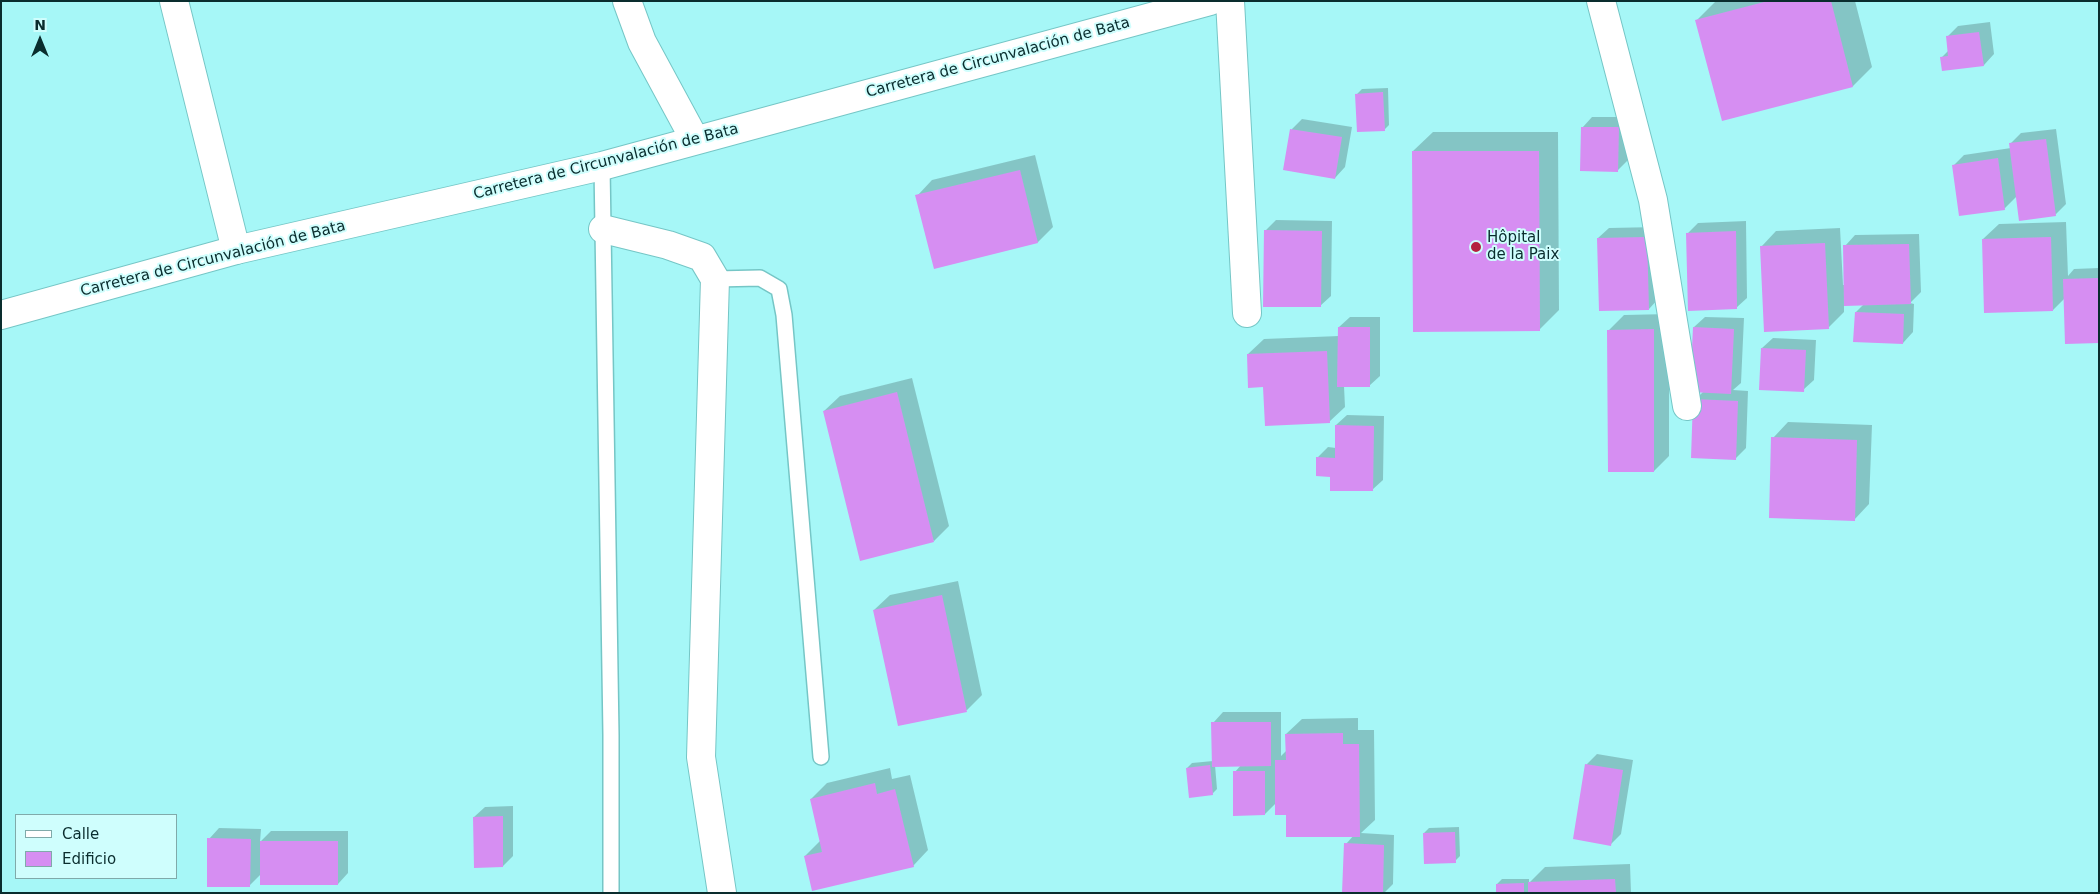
<!DOCTYPE html>
<html>
<head>
<meta charset="utf-8">
<style>
	body { margin:0 }
	#map { position:relative; width:2100px; height:894px; overflow:hidden; background:#a6f7f7; font-family:"DejaVu Sans",sans-serif }
	canvas { display:block }
	.frame { position:absolute; inset:0; border:2px solid #0a2d2e; pointer-events:none }
	.legend { position:absolute; left:15px; top:814px; width:162px; height:65px; box-sizing:border-box; background:#cffefd; border:1px solid #80aaaa; margin:0; padding:6px 9px; list-style:none; font-size:15px; color:#0a2d2e }
	.legend li { display:flex; align-items:center; gap:10px; height:25px }
	.legend b { width:25px; border:1px solid #80aaaa }
	.north { position:absolute; left:15px; top:15px; width:50px; height:50px; -webkit-text-stroke:4px #cffefd; paint-order:stroke; rotate:0deg; font-size:14px; font-weight:700; line-height:20px; text-align:center; color:#0a2d2e }
	.north::after { content:''; display:block; margin:auto; width:18px; height:22px; background:#0a2d2e; clip-path:polygon(50% 0,100% 100%,50% 72%,0 100%) }
</style>
</head>
<body>
<div id="map">
<canvas width="2100" height="894"></canvas>
<div class="frame"></div>
<ul class="legend">
<li><b style="height:6px;background:#fff"></b>Calle</li>
<li><b style="height:14px;background:#d68ef2"></b>Edificio</li>
</ul>
<div class="north">N</div>
</div>
<script>
const ctx = document.querySelector('canvas').getContext('2d');
ctx.lineJoin = 'round';
function fillPath(path, color) {
  ctx.fillStyle = color;
  ctx.fill(path, 'evenodd');
}
function stroke(path, color, width, dash) {
  ctx.strokeStyle = color;
  ctx.lineWidth = width;
  ctx.lineCap = dash ? 'butt' : 'round';
  ctx.setLineDash(dash || []);
  ctx.stroke(path);
}
function write(font, color, halo, rows, align = 'center') {
  ctx.font = font + ' "DejaVu Sans",sans-serif';
  ctx.lineWidth = 4;
  ctx.setLineDash([]);
  ctx.textBaseline = 'middle';
  ctx.strokeStyle = halo;
  ctx.fillStyle = color;
  for (const [text, x, y, turn = 0] of rows) {
    ctx.save();
    ctx.translate(x, y);
    ctx.rotate((+turn || 0) * Math.PI / 180);
    ctx.textAlign = isNaN(turn) ? turn : align;
    if (halo) ctx.strokeText(text, 0, 0);
    ctx.fillText(text, 0, 0);
    ctx.restore();
  }
}
fillPath(new Path2D(`
	M1716 1H1855L1872 67 1853 86 1723 120 1696 21Z
	M1990 22 1994 54 1984 65 1942 57 1949 50 1947 37 1958 26Z
	M1388 88 1389 125 1384 130 1357 94 1362 89Z
	M1592 117H1629L1628 160 1618 170 1582 128Z
	M1302 119 1352 127 1345 167 1335 178 1285 169 1292 129Z
	M2056 129 2066 204 2055 215 2017 196 2004 209 1954 165 1964 155 2011 148 2010 144 2021 133Z
	M1433 132H1558L1559 310 1539 330 1413 151Z
	M1035 155 1053 227 1038 242 935 268 917 196 932 180Z
	M1276 220 1332 221 1331 296 1320 306 1265 231Z
	M1746 221 1747 298 1736 308 1688 233 1698 223Z
	M2066 222 2068 276 2074 269 2099 268V342L2065 298 2053 310 1983 239 1999 224Z
	M1657 227 1659 298 1649 309 1598 238 1609 228Z
	M1840 228 1843 285H1845V246L1855 235 1919 234 1921 292 1910 303 1914 304 1913 332 1903 343 1856 312 1864 304H1844V312L1829 327 1765 330 1761 247 1776 231Z
	M1669 314V456L1654 471 1609 330 1624 315Z
	M1350 317H1380V376L1369 386H1344L1345 407 1329 422 1264 386 1248 354 1264 339 1339 336V327Z
	M1705 317 1744 318 1741 383 1733 390 1748 391 1746 448 1735 459 1695 400 1703 392 1694 327Z
	M1773 338 1816 340 1814 380 1803 390 1762 348Z
	M912 378 949 526 934 541 824 411 840 396Z
	M1347 415 1384 416 1383 480 1372 490 1332 475 1317 458 1328 447 1336 448V425Z
	M1788 422 1872 425 1869 504 1854 520 1773 438Z
	M958 581 982 695 967 710 899 724 874 610 890 595Z
	M1223 712H1281V756L1287 750 1286 734 1302 719 1358 718V730H1374L1375 820 1361 833 1394 835 1393 884 1384 893H1343L1346 844 1354 835 1287 814 1277 802 1265 814 1235 772 1241 765H1215L1217 789 1212 794 1187 768 1192 763 1213 761V723Z
	M1597 754 1633 760 1621 834 1611 844 1586 765Z
	M890 768 892 779 910 775 928 850 913 866 805 856 821 840 811 799 827 783Z
	M513 806V856L503 866 474 817 485 807Z
	M1459 827 1460 856 1455 861 1424 833 1429 828Z
	M219 828 261 829 260 842 271 831H348V873L338 884 261 874 249 886 209 839Z
	M1630 864 1631 893H1497V884L1502 879H1529V883L1545 867Z`), '#0003');
fillPath(new Path2D(`
	M1768 1H1831L1853 87 1722 121 1695 20Z
	M1979 32 1984 66 1942 71 1940 57 1948 56 1946 36Z
	M1383 92 1385 131 1357 132 1355 94Z
	M1581 127H1619L1618 172 1580 171Z
	M1290 129 1342 137 1335 179 1283 170Z
	M2046 139 2056 216 2019 221 2009 143Z
	M1412 151H1539L1540 331 1413 332Z
	M1998 158 2005 210 1959 216 1952 165Z
	M1020 170 1038 243 934 269 915 195Z
	M1264 230 1322 231 1321 307H1263Z
	M1736 231 1737 309 1688 311 1686 233Z
	M1647 237 1649 310 1599 311 1597 238Z
	M2051 237 2053 311 1984 313 1982 239Z
	M1825 243 1829 329 1764 332 1760 246Z
	M1909 244 1911 304 1844 306 1843 245Z
	M2099 278V343L2065 344 2063 279Z
	M1855 312 1904 314 1903 344 1853 342Z
	M1338 327H1370V387H1337Z
	M1693 327 1734 329 1731 394 1690 392Z
	M1654 329V472H1608L1607 330Z
	M1761 348 1806 350 1804 392 1759 390Z
	M1327 351 1330 423 1265 426 1263 387 1248 388 1247 354Z
	M897 392 934 542 860 561 823 411Z
	M1693 399 1738 401 1736 460 1691 458Z
	M1335 425 1374 426 1373 491H1330V477L1316 476V457L1335 458Z
	M1771 437 1857 440 1855 521 1769 518Z
	M942 595 967 712 898 726 873 610Z
	M1211 722H1271V766L1212 767Z
	M1343 733V744H1359L1360 837H1286V815H1275V760H1286L1285 734Z
	M1585 764 1623 770 1611 846 1573 839Z
	M1210 765 1213 795 1189 798 1186 768Z
	M1233 771H1265V815L1233 816Z
	M875 783 877 794 895 789 914 867 812 891 804 856 822 852 810 799Z
	M503 816V867L474 868 473 817Z
	M1455 832 1456 863 1424 864 1423 833Z
	M207 838 251 839 250 887H207Z
	M260 841H338V885H260Z
	M1344 843 1384 845 1383 893H1342Z
	M1615 879 1616 893H1528V882Z
	M1524 883V893H1496V884Z`), '#d68ef2');
const service = new Path2D(`
	M602 166 611 735V893
	M715 279 760 278 779 289 784 315 821 757`);
const minor = new Path2D(`
	M174 1 236 250
	M627 1 642 42 695 140
	M1230 1 1247 313
	M1601 1 1653 200 1687 406
	M603 229 668 245 702 257 715 279 701 757 722 893`);
const primary = new Path2D(`
	M1 315 236 250 602 166 1210 1`);
stroke(service, '#75c6c6', 18);
stroke(minor, '#75c6c6', 30);
stroke(primary, '#75c6c6', 30);
stroke(service, '#fff', 15);
stroke(minor, '#fff', 28);
stroke(primary, '#fff', 28);
for (const [x, y, r, color] of [
	[1476,247,6,"#b4213f"]
]) {
  const dot = new Path2D();
  dot.arc(x, y, r, 0, 2 * Math.PI);
  ctx.fillStyle = color;
  ctx.fill(dot);
  stroke(dot, '#cffefd', 2);
}
write('15px', '#0a2d2e', '#cffefd', [
	["Carretera de Circunvalación de Bata",998,58,-15],
	["Carretera de Circunvalación de Bata",606,162,-14],
	["Carretera de Circunvalación de Bata",213,259,-14]
]);
write('15px', '#0a2d2e', '#cffefd', [
	["Hôpital",1487,238],
	["de la Paix",1487,255]
], 'left');
</script>
</body>
</html>
